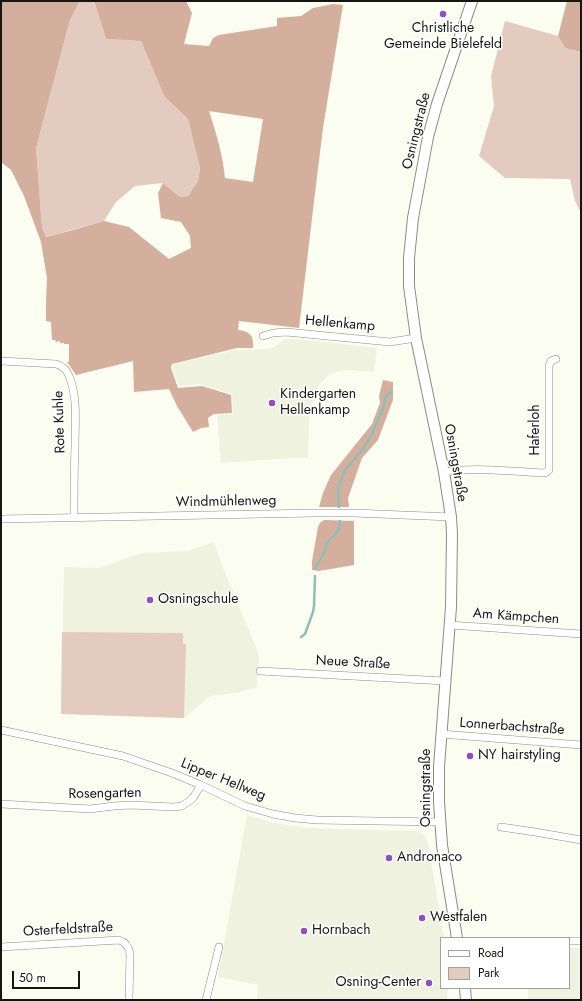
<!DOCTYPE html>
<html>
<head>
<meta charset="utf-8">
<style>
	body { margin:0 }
	#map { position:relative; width:582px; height:1001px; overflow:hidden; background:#fbfdf1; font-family:Jost,sans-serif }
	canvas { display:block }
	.frame { position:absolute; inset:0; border:2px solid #151612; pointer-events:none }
	.legend { position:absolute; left:440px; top:937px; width:130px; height:52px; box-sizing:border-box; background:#fff; border:1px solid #a1a2a0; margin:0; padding:5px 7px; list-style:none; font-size:12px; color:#151612 }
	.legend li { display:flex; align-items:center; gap:8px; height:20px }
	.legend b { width:20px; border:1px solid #a1a2a0 }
	.scale { position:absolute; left:12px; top:971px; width:68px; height:18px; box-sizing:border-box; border:2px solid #151612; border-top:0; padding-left:5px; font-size:12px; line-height:14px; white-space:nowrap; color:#151612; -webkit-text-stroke:3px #fff; paint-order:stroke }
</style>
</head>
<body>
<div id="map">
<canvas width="582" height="1001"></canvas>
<div class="frame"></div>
<ul class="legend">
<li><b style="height:5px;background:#fff"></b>Road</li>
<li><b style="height:11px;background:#e3cbc0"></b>Park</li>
</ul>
<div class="scale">50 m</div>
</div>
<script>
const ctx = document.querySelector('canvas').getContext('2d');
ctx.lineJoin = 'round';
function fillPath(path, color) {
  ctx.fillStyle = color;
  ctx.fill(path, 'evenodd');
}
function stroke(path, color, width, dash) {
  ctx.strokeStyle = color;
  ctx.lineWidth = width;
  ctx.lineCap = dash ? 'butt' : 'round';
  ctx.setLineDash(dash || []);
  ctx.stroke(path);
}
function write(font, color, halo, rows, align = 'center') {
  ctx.font = font + ' Jost,sans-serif';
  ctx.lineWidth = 3;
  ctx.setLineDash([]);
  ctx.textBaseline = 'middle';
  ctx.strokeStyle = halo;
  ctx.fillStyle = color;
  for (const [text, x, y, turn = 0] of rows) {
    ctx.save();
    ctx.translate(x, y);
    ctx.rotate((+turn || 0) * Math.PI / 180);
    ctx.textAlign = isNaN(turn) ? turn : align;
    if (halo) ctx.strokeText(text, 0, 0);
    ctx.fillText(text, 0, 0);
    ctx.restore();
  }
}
fillPath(new Path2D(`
	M285 339H290L318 341 377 348 374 372 348 370 339 371 329 375 321 382 318 388 309 413 308 458H290L221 463 217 415 233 414 232 394 201 384 179 386 173 370 174 364 236 350 268 349 274 347 282 341Z
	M214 542 219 558 257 650 259 657 257 687 236 693 210 696 184 718 61 714 64 567 98 568 142 553 188 551Z
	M247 815 274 823 310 828 416 831 424 835 426 837 428 844 444 938H441V988H448L447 1000H257L258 985 218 977Z
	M569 948H581V1000H528V988H569Z`), '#eff2df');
fillPath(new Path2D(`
	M80 1H94L106 39 141 41 164 96 188 119 200 168 198 181 188 196 180 197 163 183 135 186 116 202 104 221 46 237 42 227 36 148 70 20Z
	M505 21 558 36 565 48 581 52V213L575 201 570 179 505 178 479 156 494 106 491 76Z
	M62 632 183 633V644H186L184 718 61 714Z`), '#e3cbc0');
fillPath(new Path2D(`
	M1 1H80L70 20 36 148 42 227 46 237 73 230 104 221 129 227 169 259 191 248 190 236 181 222 161 218 158 193 163 183 180 197 188 196 198 181 200 168 188 119 164 96 141 41 106 39 94 1H186L192 13 184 44 209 46 213 38 219 35 277 26V18L301 16 313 8 333 4 343 5 323 128 315 193 299 328 239 321 238 330C250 331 254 336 253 348H237L172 364 171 368 178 388 202 386 231 395 232 413 214 414 208 418 209 427 201 428 193 432 177 406 169 389 134 392 133 361 76 375 67 362H69V344H64V343H60V341L56 342 55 340H52L51 322 46 321V302L47 278 41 242 24 196 11 170 1 162ZM209 111 263 119 253 182 225 178C223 155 216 133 209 111Z
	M567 1H581V52L565 48 558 36Z
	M383 380 393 382V400L378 440 362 458 348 498 349 507H319L323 493 331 475 372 424 380 403 379 396Z
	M324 520 354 521V565L319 571 312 570V561L318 527 320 523Z`), '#d5af9e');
stroke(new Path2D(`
	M339 507 338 488 343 475 346 469 363 449 371 436 383 408 386 396 392 392
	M315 569 326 549V545L328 542 339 530 340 521
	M301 637 305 634 313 612 314 606 315 576`), '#90beb5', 2.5);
const minor = new Path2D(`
	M263 336 273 333 286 332 390 342 416 338
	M1 361 56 364C63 366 67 370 69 376 78 397 75 424 75 447 74 470 74 494 74 518
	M444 472C477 467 510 471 543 473L547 472 549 470V366L551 361 556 359
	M1 519 314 513H354L451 517
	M450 625 581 634
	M260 671 445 681
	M1 730 123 756 172 773 201 785 245 806 273 814 295 818 317 820 440 822
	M441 734 581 745
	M1 804 90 809 114 806 130 805 174 807 182 806 188 802 193 798 201 785
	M501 827 535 832 581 840
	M569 941H581
	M1 947 119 940C126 942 129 947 130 954L129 1000
	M206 1000 219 947`);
const secondary = new Path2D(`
	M457 938 442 845 439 802V767L451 607 452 534 451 517 444 472 416 338 409 286V258L413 218 428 137 437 104 472 1
	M465 988 466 1000`);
stroke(minor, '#8c8d83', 8);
stroke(secondary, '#8c8d83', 12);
stroke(minor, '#fff', 7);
stroke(secondary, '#fff', 10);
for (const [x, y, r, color] of [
	[443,14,4,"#8c4fc5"],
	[272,403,4,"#8c4fc5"],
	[150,600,4,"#8c4fc5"],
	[470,756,4,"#8c4fc5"],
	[389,858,4,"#8c4fc5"],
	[422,918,4,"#8c4fc5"],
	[304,931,4,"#8c4fc5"],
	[429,983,4,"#8c4fc5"]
]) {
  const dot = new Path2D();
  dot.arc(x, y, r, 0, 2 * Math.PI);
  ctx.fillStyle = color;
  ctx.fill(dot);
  stroke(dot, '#fff', 1.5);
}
write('14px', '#151612', '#fff', [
	["Christliche",443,29,"center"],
	["Gemeinde Bielefeld",443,45,"center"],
	["Kindergarten",280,395],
	["Hellenkamp",280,411],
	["Osningschule",158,600],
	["NY hairstyling",478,756],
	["Andronaco",397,858],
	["Westfalen",430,918],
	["Hornbach",312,931],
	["Osning-Center",421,983,"right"]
], 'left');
write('14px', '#151612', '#fff', [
	["Osningstraße",417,131,-76],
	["Hellenkamp",340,324,5],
	["Rote Kuhle",60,422,-92],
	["Haferloh",536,430,-90],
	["Osningstraße",455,463,80],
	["Windmühlenweg",226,502,-1],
	["Am Kämpchen",516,617,4],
	["Neue Straße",353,663,3],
	["Lonnerbachstraße",512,727,4],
	["Lipper Hellweg",223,780,22],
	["Osningstraße",427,788,-90],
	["Rosengarten",105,794,-1],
	["Osterfeldstraße",68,930,-3]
]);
</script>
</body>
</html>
